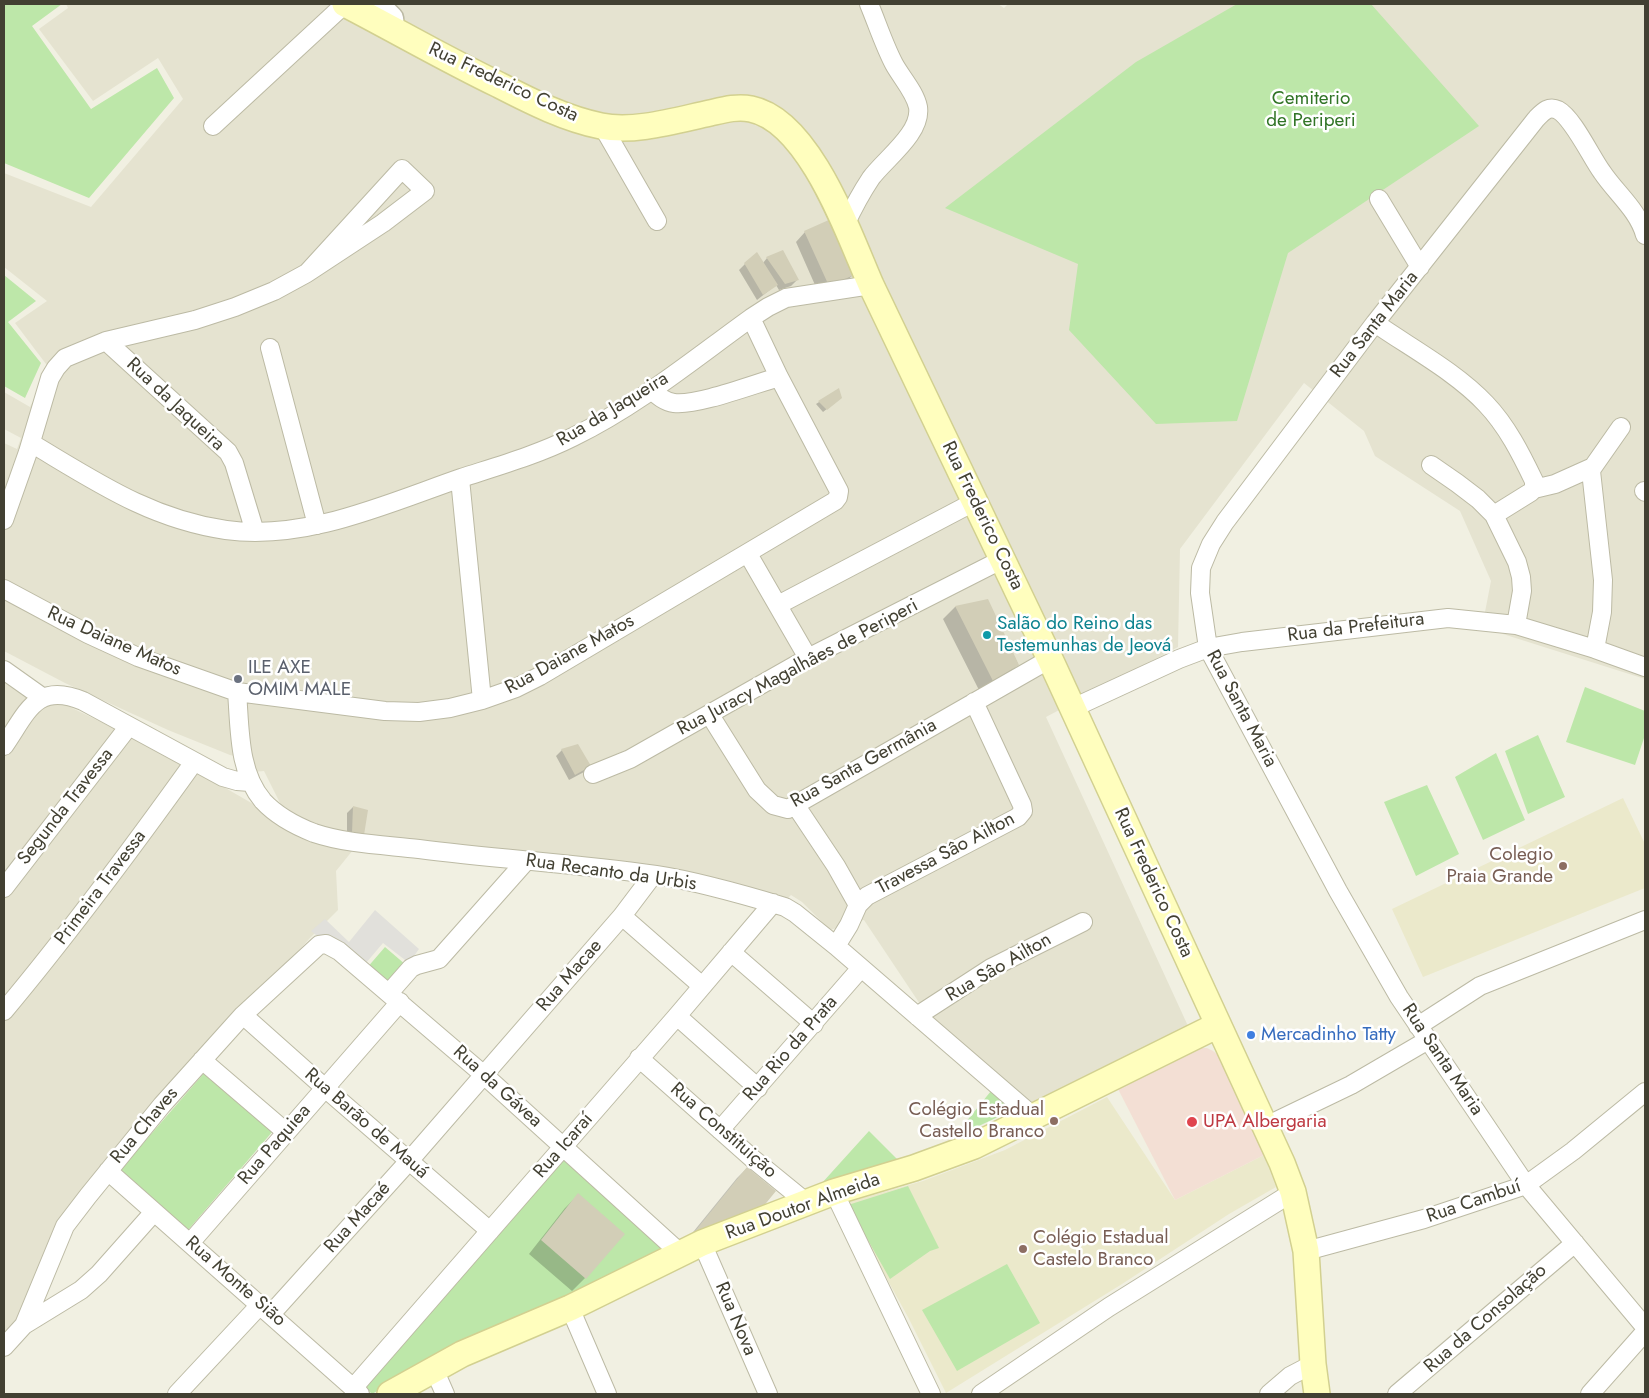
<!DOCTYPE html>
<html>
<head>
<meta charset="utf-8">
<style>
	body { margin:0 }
	#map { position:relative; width:1649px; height:1398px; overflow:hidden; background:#f1f0e2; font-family:Jost,sans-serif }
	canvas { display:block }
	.frame { position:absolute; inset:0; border:5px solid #424032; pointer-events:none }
</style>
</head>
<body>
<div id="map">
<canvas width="1649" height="1398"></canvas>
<div class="frame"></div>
</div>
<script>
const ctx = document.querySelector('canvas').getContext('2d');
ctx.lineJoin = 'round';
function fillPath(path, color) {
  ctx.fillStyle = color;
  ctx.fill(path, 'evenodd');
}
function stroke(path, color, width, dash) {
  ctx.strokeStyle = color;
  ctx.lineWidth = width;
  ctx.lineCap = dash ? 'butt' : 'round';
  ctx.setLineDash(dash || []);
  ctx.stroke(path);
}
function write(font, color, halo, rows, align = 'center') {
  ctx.font = font + ' Jost,sans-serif';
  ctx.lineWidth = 5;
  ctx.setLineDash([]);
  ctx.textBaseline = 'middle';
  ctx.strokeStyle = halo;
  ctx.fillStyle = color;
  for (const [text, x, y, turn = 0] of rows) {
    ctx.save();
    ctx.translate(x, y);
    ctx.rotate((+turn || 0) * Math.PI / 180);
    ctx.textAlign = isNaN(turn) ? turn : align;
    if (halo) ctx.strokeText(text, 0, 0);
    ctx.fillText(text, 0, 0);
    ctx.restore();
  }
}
fillPath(new Path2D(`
	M66 4H998L1004 8 1008 4H1645V679L1465 622 1485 612 1491 581 1460 511 1375 456 1364 431 1304 383 1180 549 1178 647 1046 717 1188 1026 1036 1109 945 1029 920 1004 864 920 830 930 802 902 791 895 787 899 329 831 304 824 283 809 264 771 253 772 251 760 230 755 168 730 65 683 4 651V443L17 449 21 438 4 429V392L30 407 49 368 15 323 47 301 4 267V173L91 207 183 99 158 58 93 101 39 29 68 8Z
	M4 675 163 752 300 831 353 850 336 871 338 910 309 939 63 1221 22 1322 4 1342Z`), '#e5e3d0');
fillPath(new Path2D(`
	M1623 798 1645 844V888L1423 977 1392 909Z
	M1107 1097 1175 1200 1264 1155 1276 1187 1229 1214 1122 1284 946 1393 908 1317 845 1203 923 1181 1005 1150Z`), '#ebe9cb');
fillPath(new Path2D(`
	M1200 1048H1207L1213 1051 1218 1055 1224 1064 1264 1155 1175 1200 1118 1089Z`), '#f3dfd4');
fillPath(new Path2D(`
	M4 4H62L32 26 91 109 157 68 174 98 89 198 4 163Z
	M1237 4H1371L1479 126 1288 253 1237 421 1156 424 1069 330 1078 264 945 208 1136 62Z
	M4 275 36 301 8 322 41 363 25 398 4 386Z
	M1585 687 1645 711V735L1635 765 1566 742Z
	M1538 735 1565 797 1528 814 1505 751Z
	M1496 753 1525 820 1483 840 1455 777Z
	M1427 785 1459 854 1416 876 1384 802Z
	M385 947 406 965 390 987 366 969Z
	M205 1072 273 1131 188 1230 119 1171Z
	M991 1091 1013 1110 953 1138Z
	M869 1131 898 1160 812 1194Z
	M562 1157 670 1249 417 1368 372 1394 363 1385Z
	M908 1186 939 1248 930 1251 890 1279 848 1205Z
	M1007 1264 1040 1323 957 1371 922 1310Z`), '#bde7a9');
fillPath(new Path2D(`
	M375 910 419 949 409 963 383 943 360 970 311 931 325 919 349 942Z`), '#e1e0db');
fillPath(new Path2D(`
	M805 232 853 275 843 284 819 294 796 242Z
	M767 258 797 280 791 286 779 290 776 285 757 300 739 270 745 264 763 263Z
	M838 390V400L823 412 816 404Z
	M987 601 1018 664 1005 677 980 692 943 619 955 607Z
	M562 750 590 766 584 772 569 780 556 756Z
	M353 807 363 835 347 839V813Z
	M747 1168 774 1192 685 1242 737 1178Z
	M578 1195 585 1278 572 1291 529 1254 565 1208Z`), '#0003');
fillPath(new Path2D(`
	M831 219 854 275 829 286 804 231Z
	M783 250 799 280 785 284 766 257Z
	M757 252 778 285 763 295 744 263Z
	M839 388 842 398 827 410 818 401Z
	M988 599 1019 665 993 681 955 606Z
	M578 744 591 766 575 775 561 749Z
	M353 806 368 810 364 835 352 833Z
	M747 1167 776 1191 758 1213 692 1235Z
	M578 1193 625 1234 586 1279 541 1240Z`), '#d2ceb7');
const minor = new Path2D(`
	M213 126 345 4
	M603 127 657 221
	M402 169 425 191 383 223 307 273Z
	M1379 199 1420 267
	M845 225C853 208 861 193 871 178 885 159 922 133 918 107 915 92 901 77 894 64 884 45 877 23 869 4
	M1645 235C1638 210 1616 193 1602 172 1591 157 1573 118 1558 110 1548 105 1542 113 1536 119L1375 323 1225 522 1211 544 1201 568 1200 593 1208 648 1338 891 1399 997 1526 1185 1645 1327
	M1375 323C1411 348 1456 372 1486 404 1507 426 1521 454 1534 481V489L1531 492 1494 515
	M106 341 228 452 234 463 255 532
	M270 348 317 525
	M651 390C658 396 665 402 674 403 697 406 754 384 779 377
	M31 443C95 481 150 519 226 530 306 541 386 504 461 478 498 466 537 455 573 437 637 406 694 359 751 318L768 307 786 298 871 285
	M1431 465 1457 483 1478 499 1494 515 1517 562 1521 577 1522 591 1516 625
	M1593 467 1591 471 1603 580 1602 612 1595 649
	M460 479 482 700
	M1534 489 1555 484 1593 467 1621 427
	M1644 491 1645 492
	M4 520 28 452 50 378 56 368 65 358 106 341 195 320 235 307 274 291 307 273
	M748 554 808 658
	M4 589 88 634 138 657 237 692 385 711 419 712 450 708 482 700 516 688 540 676 835 501 838 497 839 491 779 377 751 318
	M778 605 974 502
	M4 670 42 697
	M237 692C240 728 238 772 263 801 276 815 296 826 314 833 347 844 384 845 419 849 498 859 577 864 656 875 696 881 745 895 785 907L795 913 836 946 1033 1116
	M1073 708 1179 659 1208 648 1242 642 1448 618 1516 625 1595 649 1645 667
	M710 715 757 790 773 805 788 809 1050 659
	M4 746C27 713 36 681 83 701L223 777 237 781 250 782
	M593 774 630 759 808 658 1003 559
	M796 806 836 866 858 905
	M4 888 129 726
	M622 916 702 986
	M836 946 849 925 858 905 867 896 1018 817 1023 811 1022 805 974 702
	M731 952 814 1024
	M389 993 411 968 417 965 439 959 526 861
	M4 1011C71 931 133 847 194 762
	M243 1015 325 1088 490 1231
	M677 1016 758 1088
	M917 1016 991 968 1083 922
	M1418 1026 1480 986 1645 920
	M639 1058 753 1159 807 1203
	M202 1060 286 1132
	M1266 1126 1351 1085 1428 1040
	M720 1130 861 968
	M108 1171 360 1394
	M834 1192 931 1394
	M190 1243 400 1002
	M702 1243 768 1394
	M1306 1251 1424 1219 1526 1185 1573 1151 1645 1092
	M570 1308 607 1394
	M271 1314 409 1161 622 916 653 875
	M24 1325 81 1290 99 1274 154 1212
	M4 1347 24 1325 65 1226 88 1196 162 1105 243 1015 319 945 326 944 339 951 484 1075 680 1253
	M434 1369 445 1394
	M354 1387 677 1016 773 903
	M177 1394 260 1305
	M981 1394 1109 1307 1293 1192
	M1269 1394 1290 1376 1313 1364
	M1397 1394 1575 1243
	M1590 1394 1645 1332`);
const tertiary = new Path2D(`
	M378 4 392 18 393 29`);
const secondary = new Path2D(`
	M345 4C397 31 447 60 499 85 532 102 566 119 601 126 634 133 677 120 710 113 723 110 737 106 751 109 810 121 849 235 871 285L1050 659 1282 1163 1293 1192 1306 1251 1313 1364 1317 1394
	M390 1394 462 1354 570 1308 702 1243 834 1192 914 1168 974 1146 1218 1025`);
stroke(minor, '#bcbaa4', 20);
stroke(tertiary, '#bcbaa4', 25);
stroke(secondary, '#d2d090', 28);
stroke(minor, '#fff', 18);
stroke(tertiary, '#fff', 22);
stroke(secondary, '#fffebe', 25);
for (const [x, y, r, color] of [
	[987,635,5,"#0f9aa8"],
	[238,679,5,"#6b7280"],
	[1563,866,5,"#8d6e63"],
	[1251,1035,5,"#3f7fe0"],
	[1054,1121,5,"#8d6e63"],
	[1192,1122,6,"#e0444e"],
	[1023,1249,5,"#8d6e63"]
]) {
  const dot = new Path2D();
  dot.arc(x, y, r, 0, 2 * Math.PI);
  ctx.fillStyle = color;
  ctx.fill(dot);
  stroke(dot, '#fff', 2);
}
write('19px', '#424032', '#fff', [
	["Rua Frederico Costa",503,83,25],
	["Rua Santa Maria",1375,325,-52],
	["Rua da Jaqueira",175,405,43],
	["Rua da Jaqueira",613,410,-31],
	["Rua Frederico Costa",982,516,64],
	["Rua da Prefeitura",1356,628,-7],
	["Rua Daiane Matos",114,642,24],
	["Rua Daiane Matos",570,655,-29],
	["Rua Juracy Magalhâes de Periperi",798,668,-28],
	["Rua Santa Maria",1241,709,62],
	["Rua Santa Germânia",864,764,-29],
	["Segunda Travessa",66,807,-52],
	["Travessa Sâo Ailton",946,854,-28],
	["Rua Recanto da Urbis",611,873,8],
	["Rua Frederico Costa",1153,883,65],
	["Primeira Travessa",101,888,-53],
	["Rua Sâo Ailton",999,968,-30],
	["Rua Macae",570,976,-49],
	["Rua Rio da Prata",791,1049,-49],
	["Rua Santa Maria",1442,1060,56],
	["Rua da Gávea",497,1087,42],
	["Rua Barão de Mauá",366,1124,41],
	["Rua Chaves",145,1126,-50],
	["Rua Constituição",723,1131,41],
	["Rua Paquiea",275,1145,-49],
	["Rua Icaraí",564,1146,-49],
	["Rua Cambuí",1474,1202,-19],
	["Rua Doutor Almeida",803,1207,-20],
	["Rua Macaé",358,1218,-48],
	["Rua Monte Sião",235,1282,41],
	["Rua Nova",735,1319,67],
	["Rua da Consolação",1486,1319,-41]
]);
write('19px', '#317426', '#fff', [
	["Cemiterio",1311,99],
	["de Periperi",1311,121]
]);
write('19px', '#0d838f', '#fff', [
	["Salão do Reino das",997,624],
	["Testemunhas de Jeová",997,646]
], 'left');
write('19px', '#5b616d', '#fff', [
	["ILE AXE",248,668],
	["OMIM MALE",248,690]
], 'left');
write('19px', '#785e54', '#fff', [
	["Colegio",1553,855],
	["Praia Grande",1553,877],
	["Colégio Estadual",1044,1110],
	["Castello Branco",1044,1132],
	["Colégio Estadual",1033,1238,"left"],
	["Castelo Branco",1033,1260,"left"]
], 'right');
write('19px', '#366cbe', '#fff', [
	["Mercadinho Tatty",1261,1035]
], 'left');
write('19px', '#be3a42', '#fff', [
	["UPA Albergaria",1203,1122]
], 'left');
</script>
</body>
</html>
